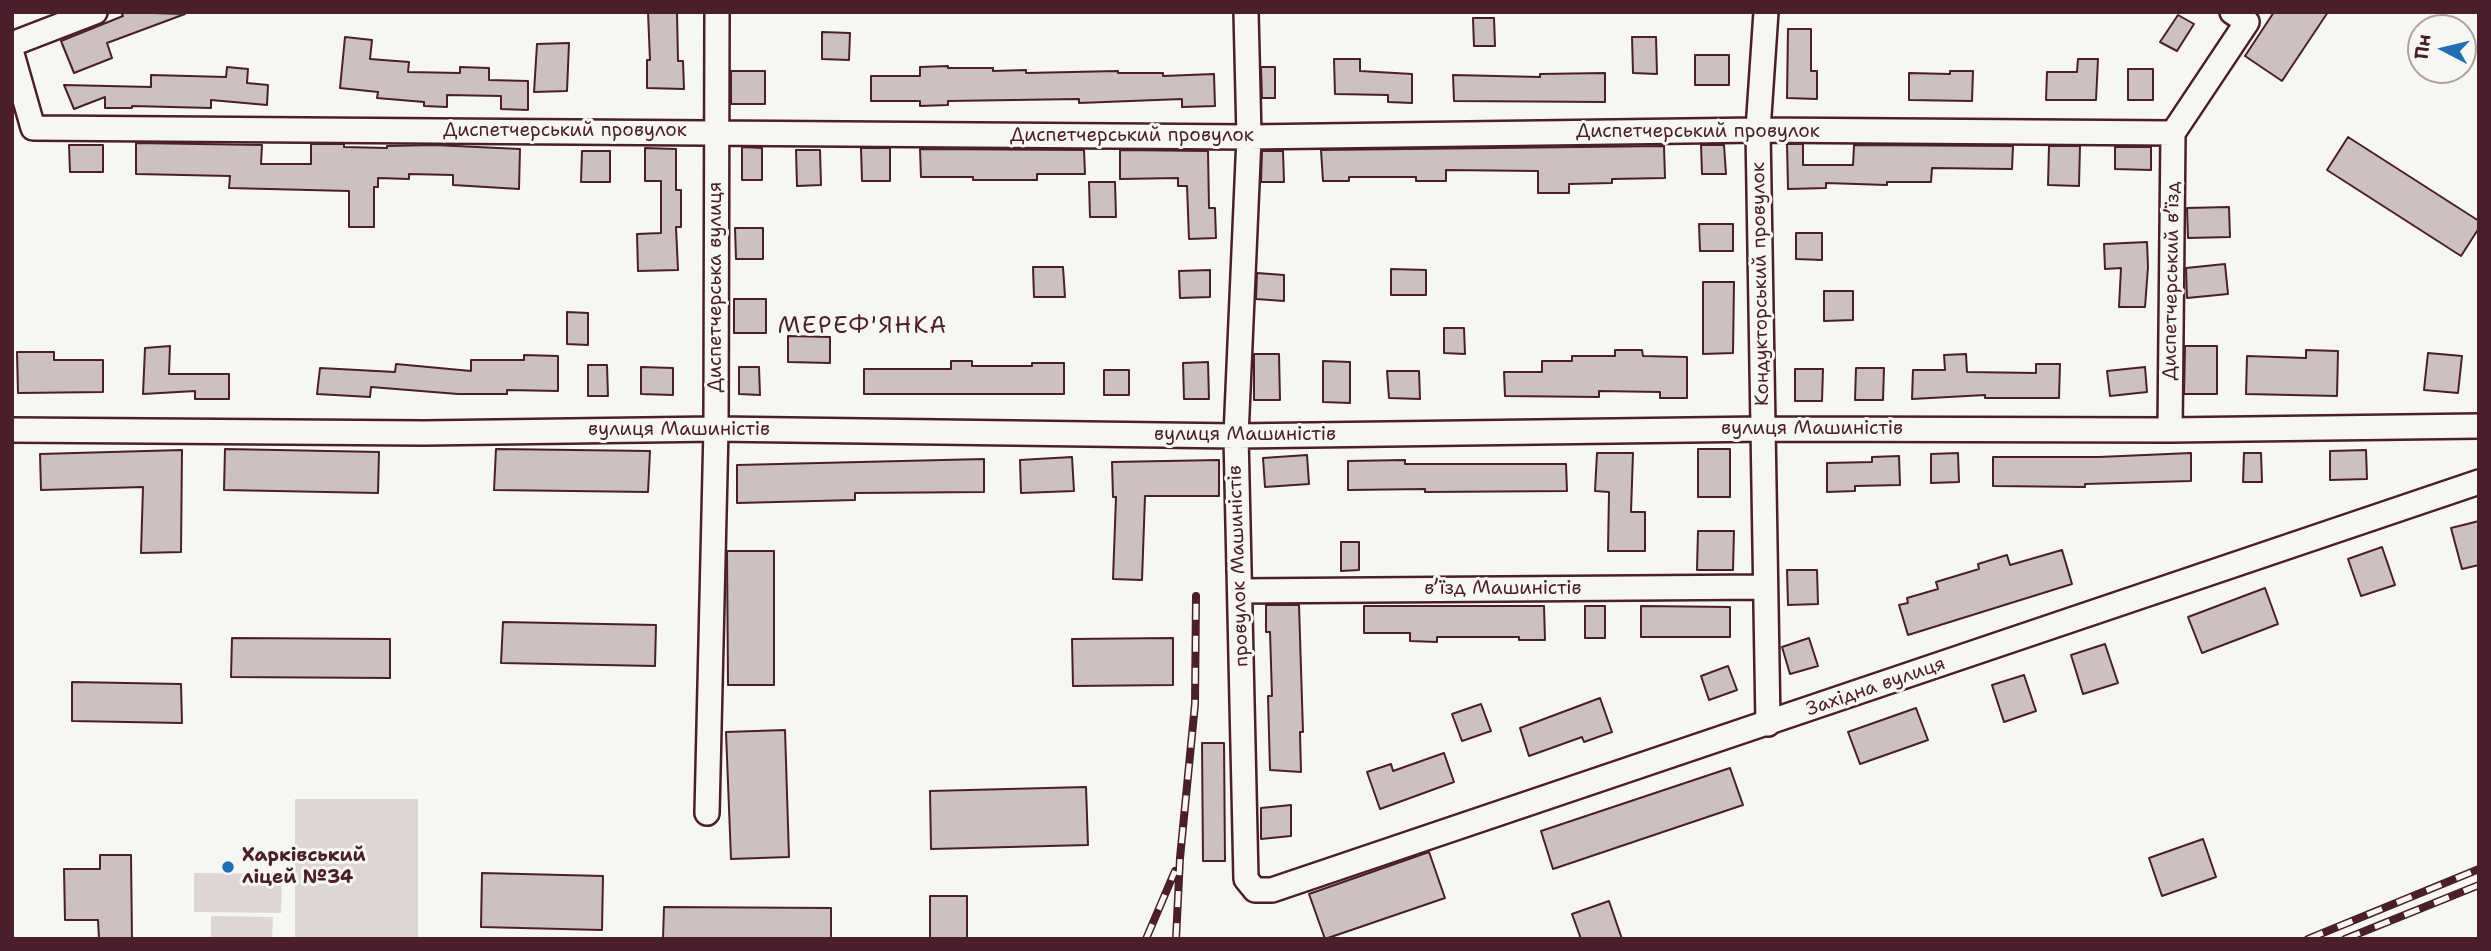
<!DOCTYPE html>
<html>
<head>
<meta charset="utf-8">
<style>
	body { margin:0 }
	#map { position:relative; width:2491px; height:951px; overflow:hidden; background:#f6f6f2; font-family:"Shantell Sans",sans-serif }
	canvas { display:block }
	.frame { position:absolute; inset:0; border:14px solid #4a1f2b; pointer-events:none }
	.north { position:absolute; left:2407px; top:14px; width:70px; height:70px; box-sizing:border-box; background:#f6f6f2; border:2px solid #b1a0a2; border-radius:50%; rotate:277deg; font-size:19px; font-weight:700; line-height:28px; text-align:center; color:#4a1f2b }
	.north::after { content:''; display:block; margin:auto; width:24px; height:32px; background:#1f6fb2; clip-path:polygon(50% 0,100% 100%,50% 72%,0 100%) }
</style>
</head>
<body>
<div id="map">
<canvas width="2491" height="951"></canvas>
<div class="frame"></div>
<div class="north">Пн</div>
</div>
<script>
const ctx = document.querySelector('canvas').getContext('2d');
ctx.lineJoin = 'round';
function fillPath(path, color) {
  ctx.fillStyle = color;
  ctx.fill(path, 'evenodd');
}
function stroke(path, color, width, dash) {
  ctx.strokeStyle = color;
  ctx.lineWidth = width;
  ctx.lineCap = dash ? 'butt' : 'round';
  ctx.setLineDash(dash || []);
  ctx.stroke(path);
}
function write(font, color, halo, rows, align = 'center') {
  ctx.font = font + ' "Shantell Sans",sans-serif';
  ctx.lineWidth = 6;
  ctx.setLineDash([]);
  ctx.textBaseline = 'middle';
  ctx.strokeStyle = halo;
  ctx.fillStyle = color;
  for (const [text, x, y, turn = 0] of rows) {
    ctx.save();
    ctx.translate(x, y);
    ctx.rotate((+turn || 0) * Math.PI / 180);
    ctx.textAlign = isNaN(turn) ? turn : align;
    if (halo) ctx.strokeText(text, 0, 0);
    ctx.fillText(text, 0, 0);
    ctx.restore();
  }
}
fillPath(new Path2D(`
	M295 799H418V939H295Z
	M194 873 282 874 281 913 194 912Z
	M211 916 273 917 272 939H211Z`), '#ddd6d5');
const building = new Path2D(`
	M121 12 185 14 107 43 112 58 74 73 61 41 123 16Z
	M648 12H677L678 61H683L684 89 647 88V60H650Z
	M2274 12H2328L2282 81 2245 56Z
	M2178 15 2194 24 2177 51 2160 42Z
	M1473 18H1494L1495 46H1474Z
	M1788 29H1811V71H1817V99L1787 98Z
	M822 32 850 33 849 60 822 59Z
	M345 37 372 40 370 59 409 62 408 72 460 73V67L489 68V80L528 81V110L501 109V96L447 95V107L424 106V102L377 98 378 92 340 88Z
	M1632 37H1656L1657 74 1633 73Z
	M569 43 567 91 534 92 537 44Z
	M1695 55H1729V85H1695Z
	M1334 59H1360V71L1412 74V103L1388 102V95L1335 94Z
	M2078 59H2098L2096 100H2046L2047 72H2077Z
	M948 66V68H993V71L1026 70V73L1118 71V73H1163V76L1214 74 1215 106 1182 107V99L1079 103V99L948 101V105L920 106V101H871V76H920V67Z
	M227 67 248 69 247 83 268 85 267 105 211 100V108L132 106V108H105V97L74 109 64 85 151 87V75L226 77Z
	M1261 67H1275V98H1262Z
	M2128 69H2153V100H2128Z
	M731 71H765V104H731Z
	M1950 71H1973L1972 101 1909 100V73L1950 74Z
	M1605 73V102L1454 101 1453 75 1540 77V74Z
	M2348 137 2479 221V228L2461 256 2327 170Z
	M136 143 262 145 261 164H311V144H344V147L387 148V146L434 145 520 149 519 189 453 185V175L409 174V179L378 178V187H374V227H349V191L229 188 230 176 136 174Z
	M1787 144H1803V165H1853L1854 145 2013 146 2012 169 1932 168 1931 182H1887V185L1826 183V188L1788 189Z
	M69 145H103V172H70Z
	M1701 145H1724L1726 174H1702Z
	M1664 146 1665 178 1612 179V183L1569 184V193H1538V171L1446 170V181H1416V177H1349V181H1323L1321 150Z
	M2049 146H2080L2079 186 2048 185Z
	M742 147 762 148V180H742Z
	M2115 147H2151V170L2115 169Z
	M645 148 676 149V190H681V227H676L678 270 638 271 637 234 661 233V181H645Z
	M861 148H890V181H862Z
	M920 149 1084 150 1085 174H1037V180H973V177H921Z
	M796 150H820L821 185 797 186Z
	M1120 150 1208 151 1209 208H1215L1216 238 1189 239 1187 186H1178V178L1120 179Z
	M582 151H610V182H581Z
	M1262 151H1283L1284 182H1261Z
	M1089 182H1115L1116 217H1090Z
	M2229 207 2230 237 2188 238 2187 208Z
	M1699 224H1733V251H1700Z
	M735 228H763V259H736Z
	M1796 233H1822V260L1796 259Z
	M2147 242 2148 267 2145 307H2119L2121 268 2105 269 2104 244Z
	M2225 264 2228 294 2187 298 2186 268Z
	M1033 267H1063L1065 297H1034Z
	M1391 269 1426 270V295H1391Z
	M1210 270V297L1180 298 1179 271Z
	M1257 273 1284 275V301L1256 299Z
	M1703 282H1734L1733 353 1703 354Z
	M1824 291H1853V320L1824 321Z
	M734 299H766V333H734Z
	M567 312 588 313V345L567 344Z
	M1444 328H1464L1465 354 1444 353Z
	M788 336 830 337V363L788 362Z
	M170 346 169 374H229V399H195V391L143 394 145 348Z
	M2185 346H2217V394H2184Z
	M1615 350H1642L1643 356 1687 357V398H1660V392L1599 391V397L1505 396 1504 372H1542V361H1572V356H1615Z
	M2306 350 2338 351 2337 396 2246 394 2247 356 2306 358Z
	M17 352H54V360H103V392L18 393Z
	M2428 353 2462 356 2458 393 2424 390Z
	M1254 354H1279L1280 400H1254Z
	M1966 354 1967 372 2036 373V364H2060L2059 398H1985V395L1912 399 1913 370H1945L1944 355Z
	M524 355 558 356V391L507 390V394H458L371 387 370 397 317 394 320 368 395 372 396 364 471 371V360H524Z
	M951 361H972V366H1032V363H1064V394H864V369H951Z
	M1323 361 1350 362V403L1323 402Z
	M1208 362 1209 399H1184L1183 363Z
	M588 365H607L608 396H588Z
	M641 367 673 368V395L641 394Z
	M739 367H759L760 395 739 394Z
	M2145 367 2147 392 2110 396 2107 371Z
	M1856 368H1884L1883 400H1855Z
	M1795 369H1823L1822 401H1795Z
	M1104 370H1129V395H1104Z
	M1387 371H1419L1420 399 1389 398Z
	M225 449 379 452 378 493 224 490Z
	M496 449 650 451 648 492 494 490Z
	M1698 449H1730V497H1698Z
	M182 450 181 552 141 553 143 487 41 490 40 454Z
	M2366 450 2367 479 2330 480V451Z
	M1597 453H1633L1631 512H1645V551H1608L1609 492 1595 491Z
	M1958 453 1959 482 1931 483V454Z
	M2191 453V481L2085 484V487L1993 486V457H2099Z
	M2244 453H2261L2262 482H2243Z
	M1307 455 1309 484 1265 487 1263 458Z
	M1899 456 1900 485 1855 486V491L1827 492V463L1872 462V457Z
	M1072 457 1074 491 1021 493 1020 460Z
	M984 459V492L855 493V500L737 503V465Z
	M1219 460V496H1145L1142 580 1113 579 1116 497H1113L1112 462Z
	M1405 460V464H1566L1567 491 1425 492V489L1348 490V461Z
	M2479 521V565L2462 569 2451 528Z
	M1698 531H1734L1733 570H1697Z
	M1341 542H1359V570L1341 571Z
	M2382 547 2395 585 2361 596 2348 559Z
	M2062 550 2072 584 1908 635 1899 605 1908 603 1907 598 1938 589 1936 582 1979 569 1978 564 2007 555 2010 565Z
	M727 551H774V685H728Z
	M1787 570H1817L1818 604 1788 605Z
	M2265 588 2278 624 2202 653 2188 617Z
	M1266 605H1299L1303 732H1300L1301 772 1270 770 1268 696H1272L1270 632H1266Z
	M1364 606H1544L1545 640H1519V637H1437V642L1410 641V633H1364Z
	M1585 606H1605V638H1585Z
	M1641 606 1730 607V637H1641Z
	M503 622 656 625 655 666 501 663Z
	M232 638 390 639V678L231 677Z
	M1173 638V685L1073 686 1072 639Z
	M1809 638 1818 666 1790 674 1782 647Z
	M2105 644 2118 683 2083 694 2071 655Z
	M1728 666 1737 690 1709 700 1701 676Z
	M2024 675 2036 711 2004 722 1992 685Z
	M72 682 181 684 182 723 72 721Z
	M1600 698 1612 732 1584 742 1582 737 1529 756 1520 728Z
	M1481 704 1491 731 1462 741 1452 714Z
	M1916 708 1928 740 1860 764 1848 732Z
	M785 730 789 857 731 859 726 732Z
	M1202 743H1224L1225 861H1203Z
	M1444 753 1454 782 1380 809 1367 772 1391 764 1393 771Z
	M1730 768 1743 805 1553 869 1541 831Z
	M1086 787 1088 845 931 849 930 791Z
	M1291 805V836L1261 839V808Z
	M2203 839 2216 877 2162 896 2149 858Z
	M1429 852 1445 898 1325 939 1309 894Z
	M100 855H131L132 939H99L98 920H65L64 869H100Z
	M482 873 603 876 602 930 481 927Z
	M930 896H967V939H930Z
	M1609 901 1622 939H1581L1572 914Z
	M664 907 831 908V939H663Z`);
fillPath(building, '#ccc1c0');
stroke(building, '#4a1f2b', 2);
const minor = new Path2D(`
	M1246 12 1249 137 1236 436 1246 879 1255 890H1272L2479 482
	M1766 12 1758 130 1768 724
	M12 44 95 12
	M12 54 33 128 1249 137 1758 130 2173 133 2247 22 2232 12
	M12 430 424 433 716 429 1236 436 1764 429 2170 430 2479 426
	M2170 430 2173 133
	M1240 591 1765 587
	M707 813 716 429 717 12`);
stroke(minor, '#4a1f2b', 28);
stroke(minor, '#f6f6f2', 23);
const rail = new Path2D(`
	M1146 939 1175 871
	M1176 939 1180 858 1195 704 1196 596
	M2308 939 2479 869
	M2345 939 2479 885`);
stroke(rail, '#4a1f2b', 8);
stroke(rail, '#f6f6f2', 5, [16]);
for (const [x, y, r, color] of [
	[228,867,7,"#1f6fb2"]
]) {
  const dot = new Path2D();
  dot.arc(x, y, r, 0, 2 * Math.PI);
  ctx.fillStyle = color;
  ctx.fill(dot);
  stroke(dot, '#f6f6f2', 2.5);
}
write('19px', '#4a1f2b', '#f6f6f2', [
	["Диспетчерський провулок",565,131],
	["Диспетчерський провулок",1698,132],
	["Диспетчерський провулок",1132,136],
	["Диспетчерський в’їзд",2172,281,-89],
	["Кондукторський провулок",1761,284,-91],
	["Диспетчерська вулиця",716,287,-90],
	["вулиця Машиністів",1812,429],
	["вулиця Машиністів",679,430],
	["вулиця Машиністів",1245,435],
	["провулок Машиністів",1239,566,-92],
	["в’їзд Машиністів",1503,589],
	["Західна вулиця",1876,687,-19]
]);
write('bold 19px', '#4a1f2b', '#f6f6f2', [
	["Харківський",242,856],
	["ліцей №34",242,878]
], 'left');
ctx.letterSpacing = '2px';
write('23px', '#4a1f2b', '#f6f6f2', [
	["МЕРЕФ'ЯНКА",863,327]
]);
ctx.letterSpacing = '0px';
</script>
</body>
</html>
